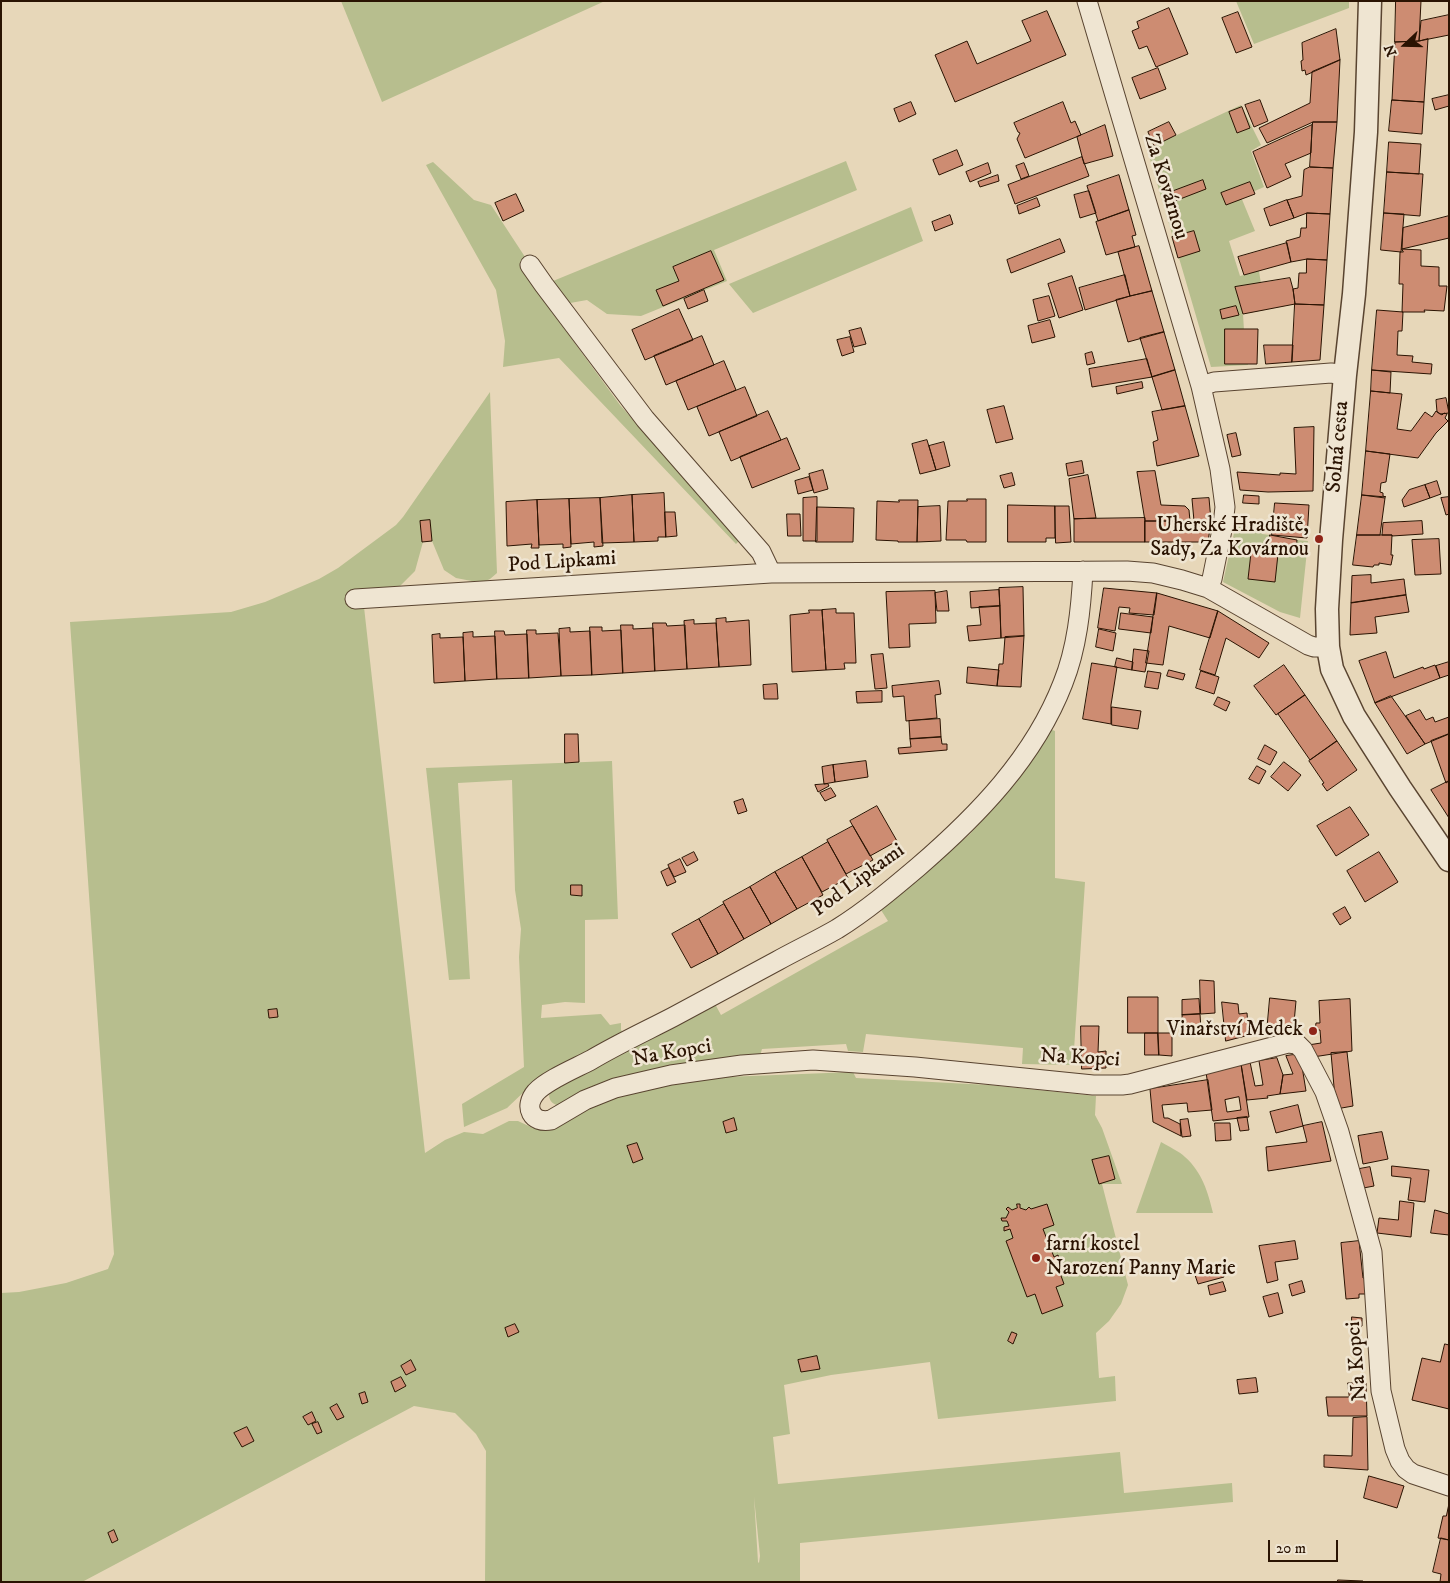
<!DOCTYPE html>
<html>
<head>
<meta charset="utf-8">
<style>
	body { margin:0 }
	#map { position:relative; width:1450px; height:1583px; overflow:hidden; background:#e7d7b9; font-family:"IM FELL DW Pica",serif }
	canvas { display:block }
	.frame { position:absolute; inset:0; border:2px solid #2a1302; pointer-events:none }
	.north { position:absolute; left:1380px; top:20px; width:50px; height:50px; -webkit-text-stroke:4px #efe5d2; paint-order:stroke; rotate:249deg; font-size:14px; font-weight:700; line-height:20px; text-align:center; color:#2a1302 }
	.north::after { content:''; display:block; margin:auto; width:18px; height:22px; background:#2a1302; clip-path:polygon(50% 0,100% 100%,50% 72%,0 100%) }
	.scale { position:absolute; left:1268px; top:1540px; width:70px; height:22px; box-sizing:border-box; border:2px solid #2a1302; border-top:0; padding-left:6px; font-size:15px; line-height:18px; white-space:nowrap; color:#2a1302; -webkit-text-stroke:4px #efe5d2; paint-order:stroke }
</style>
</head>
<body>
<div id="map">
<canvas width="1450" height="1583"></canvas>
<div class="frame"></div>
<div class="north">N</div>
<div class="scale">20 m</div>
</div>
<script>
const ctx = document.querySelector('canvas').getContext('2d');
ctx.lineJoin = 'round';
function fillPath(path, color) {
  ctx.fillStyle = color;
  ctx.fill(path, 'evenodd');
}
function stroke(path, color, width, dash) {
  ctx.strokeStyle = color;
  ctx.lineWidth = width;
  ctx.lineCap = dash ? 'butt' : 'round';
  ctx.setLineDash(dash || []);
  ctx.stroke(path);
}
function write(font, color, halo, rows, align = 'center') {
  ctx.font = font + ' "IM FELL DW Pica",serif';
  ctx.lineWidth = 5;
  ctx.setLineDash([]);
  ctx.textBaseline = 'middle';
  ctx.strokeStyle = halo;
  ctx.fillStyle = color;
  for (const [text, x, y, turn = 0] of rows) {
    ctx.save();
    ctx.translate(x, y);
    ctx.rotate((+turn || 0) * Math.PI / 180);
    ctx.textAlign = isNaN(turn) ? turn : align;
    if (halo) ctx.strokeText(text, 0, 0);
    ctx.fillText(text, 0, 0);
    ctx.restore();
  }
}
fillPath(new Path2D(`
	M341 1H605L382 102Z
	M1236 1H1349V8L1254 44Z
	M1241 105 1261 145 1251 151 1264 187 1241 197 1255 231 1229 241 1240 276 1259 271 1265 310 1243 314 1245 347 1248 365 1211 367 1147 149Z
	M846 161 857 190 714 250 727 281 641 316 607 314 587 300 570 303 553 281Z
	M433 162 474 200 491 205 529 263 521 268 533 286 620 405 740 540 736 544 559 358 503 367 505 341 496 290 426 165Z
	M911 207 923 241 753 313 729 284Z
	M490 392 497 573 490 579 482 583 456 578 444 570 432 541 423 542 415 571 400 586 347 592 350 607H364L425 1153 445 1140 464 1132 483 1134 509 1121H518L533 1128H542L593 1102 674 1079 853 1072 856 1078 989 1085 1096 1096 1095 1115 1102 1128 1122 1184H1102L1128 1285 1121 1304 1109 1321 1096 1333 1099 1378 1115 1376 1116 1401 938 1419 930 1362 831 1375 784 1385 790 1434 773 1437 778 1484 1120 1452 1124 1493 1232 1483 1233 1502 800 1543V1582H485L486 1451 476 1434 455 1413 414 1406 82 1582H1V1293L19 1292 66 1283 108 1269 114 1254 70 622 231 612 265 602 319 579 338 568 396 525 403 517ZM754 1497 760 1556 759 1563 758 1562Z
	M1236 524 1262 530V534L1270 535 1269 546 1252 544 1248 579 1278 554 1283 555 1284 548 1296 549 1297 540 1308 541 1300 618 1280 612 1223 582Z
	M1050 729 1055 731V878L1085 882 1073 1065 1022 1064 1023 1048 866 1034 863 1052 848 1051 846 1044 762 1049 760 1056 562 1106C552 1106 546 1098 551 1089L715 1004 721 1015 888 921 881 910 970 834 1016 783Z
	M612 761 618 919 585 920V1003L565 1002 542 1005 541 1018 601 1014 610 1025 621 1023V1030L625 1035 528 1088 507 1108 464 1127 462 1104 524 1067 519 957 521 929 515 890 512 780 458 783 470 979 449 980 426 768Z
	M1161 1142C1169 1147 1179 1151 1185 1157 1202 1172 1208 1192 1213 1213H1136Z`), '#b7be8e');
const building = new Path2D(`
	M1396 1H1421L1419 41 1395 42Z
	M1169 8 1188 54 1156 67 1147 46 1139 49 1132 31 1139 28 1137 22Z
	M1047 11 1066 55 955 102 935 55 967 41 977 64 1031 41 1022 21Z
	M1238 12 1252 47 1236 53 1222 18Z
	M1449 15V35L1419 41 1421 21Z
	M1336 29 1340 60 1306 75 1305 70 1302 71 1301 61 1303 60 1302 43Z
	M1428 39 1424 102 1392 100 1395 42 1419 41Z
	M1340 60 1337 122H1313L1267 143 1259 128 1310 103 1312 72Z
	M1158 68 1166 89 1140 99 1132 78Z
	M1449 95V106L1435 110 1432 99Z
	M1260 100 1268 121 1254 127 1245 105Z
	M1392 100 1424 102 1422 134 1389 131Z
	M911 102 916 114 899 122 894 109Z
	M1063 102 1071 123 1075 121 1081 135 1025 158 1017 139 1020 133 1018 132 1014 123Z
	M1242 107 1250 128 1237 133 1229 112Z
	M1169 122 1176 135 1154 146 1148 132Z
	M1313 122H1337L1333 168 1310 167Z
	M1105 125 1113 156 1084 164 1077 137Z
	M1312 125 1311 153 1285 164 1291 177 1267 188 1253 152Z
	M1389 142 1421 144 1419 174 1387 172Z
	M957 150 963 165 939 175 933 160Z
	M1082 157 1089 176 1015 204 1008 185Z
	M988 163 991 173 970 182 966 172Z
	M1024 163 1029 176 1021 179 1016 166Z
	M1310 167 1333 168 1330 214 1307 213 1294 218 1287 200 1302 196 1304 170Z
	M1387 172 1423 174 1420 216 1384 213Z
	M998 175 999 181 980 187 978 182Z
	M1119 175 1129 210 1098 221 1087 186Z
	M1203 180 1206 189 1175 201 1171 192Z
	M1250 182 1255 194 1226 205 1221 193Z
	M1089 191 1096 213 1080 218 1074 195Z
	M516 194 524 211 503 221 495 203Z
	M1037 198 1040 206 1019 214 1017 206Z
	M1287 200 1294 218 1270 226 1264 209Z
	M1129 210 1136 235 1132 236 1135 247 1106 255 1096 222Z
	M1307 213 1330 214 1327 260 1307 259 1291 262 1286 241 1300 237 1301 228H1306Z
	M1384 213 1404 214 1401 252 1381 250Z
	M950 215 953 224 935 231 932 222Z
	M1449 216V238L1402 249 1403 228Z
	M1194 231 1200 251 1178 258 1172 237Z
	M1060 239 1065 252 1011 273 1007 260Z
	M1287 243 1291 262 1244 275 1238 257Z
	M1139 246 1152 291 1130 296 1118 252Z
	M1402 249 1421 250V266L1439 267V286H1447L1444 311 1424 310 1425 312H1402L1403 284H1399L1400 252H1403Z
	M711 251 724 280 663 306 656 290 679 281 673 267Z
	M1307 259 1327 260 1324 305 1295 304 1293 289 1298 288 1299 273H1306Z
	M1125 275 1130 296 1085 310 1079 288Z
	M1072 276 1083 310 1059 318 1048 284Z
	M1290 278 1293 289 1295 304 1243 314 1235 287Z
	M704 290 708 301 688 309 684 299Z
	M1152 291 1164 332 1128 342 1116 300Z
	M1049 296 1055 316 1038 321 1033 300Z
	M1295 304 1324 305 1320 360 1292 362Z
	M1236 306 1239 315 1222 319 1220 310Z
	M679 309 693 340 645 360 632 330Z
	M1377 310 1403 312 1402 331H1398L1397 355 1413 356 1412 362 1432 364 1431 374 1372 370Z
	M1050 320 1055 337 1032 343 1028 326Z
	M861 328 866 344 854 347 849 331Z
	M1225 329H1258L1257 364H1225Z
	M1164 332 1175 370 1152 377 1140 338Z
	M702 336 714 365 666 385 654 356Z
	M850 337 854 352 842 356 837 340Z
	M1264 345H1293L1292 362 1266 364Z
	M1092 352 1095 363 1087 365 1085 354Z
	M1147 359 1152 377 1092 387 1089 369Z
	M724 361 736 390 688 410 676 381Z
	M1175 370 1185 406 1162 410 1152 377Z
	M1372 370 1391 372 1390 393 1371 391Z
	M1142 382 1143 388 1117 394 1116 387Z
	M745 387 757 416 709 436 697 407Z
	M1371 391 1402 394 1397 429 1411 431 1425 412 1432 417 1436 411 1442 415 1444 413 1447 414 1445 418 1448 421 1436 433 1418 458 1366 451Z
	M1446 398 1449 413 1440 414 1437 412 1436 400Z
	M1004 406 1013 439 996 443 987 410Z
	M1185 406 1199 456 1157 466 1153 442 1158 440 1152 412Z
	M768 411 781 440 731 461 719 432Z
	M1314 427 1313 491 1268 492 1240 490 1237 472 1280 475V473L1296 474 1294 428Z
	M1236 433 1241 455 1232 457 1227 435Z
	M787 438 800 469 752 488 740 457Z
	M927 440 936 470 920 474 912 444Z
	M944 442 950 466 936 470 929 446Z
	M1366 451 1390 454 1386 482 1381 483 1380 492 1383 493V496L1386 497 1362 495Z
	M1082 461 1084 473 1068 476 1066 464Z
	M823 470 828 489 814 493 809 474Z
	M1155 471 1161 505 1185 506 1189 510 1190 521H1145L1137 472Z
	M1012 473 1015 485 1004 488 1000 476Z
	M1088 475 1096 518 1074 519 1069 479Z
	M809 477 813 490 798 494 795 481Z
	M1437 481 1441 494 1430 498 1425 485Z
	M1425 485 1430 498 1404 507 1402 500 1409 490Z
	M664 493 666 537H658V541L634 542 632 495Z
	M632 495 634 542 602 543 600 498Z
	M1244 495 1259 496V504L1243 503Z
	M1362 495 1385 498 1380 535H1357Z
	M817 497V541H803V498Z
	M1449 497V514L1446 515 1441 498Z
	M600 498 603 546 594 547V542L571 544 569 499Z
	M1209 498 1211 521H1194L1192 499Z
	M569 499 571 547 563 548V544L539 545 537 500Z
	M967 499H986V542H967L966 540H946L948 501H967Z
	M537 500 539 548H531L532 544 507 546 506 502Z
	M899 500H918L917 542H898V541L876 540 877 501 899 502Z
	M1275 503 1309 505 1307 538 1272 535Z
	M1008 505 1055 506V538H1046V542H1008Z
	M940 506 941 541 917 542 918 507Z
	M1055 506H1069L1071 542 1056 543Z
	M817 507 854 508 853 542H816Z
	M665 512H675L677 536 666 537Z
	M787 514H800L801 536H788Z
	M1145 518V542H1074V519Z
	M430 520 432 541 422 542 420 521Z
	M1145 521H1211L1208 542H1145Z
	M1422 521 1423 534 1392 536V535H1382L1383 523Z
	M1270 535 1297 540 1296 549 1284 548 1283 555 1278 554 1275 582 1248 579 1252 544 1269 546Z
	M1357 535H1392L1391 555H1393L1391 565 1379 563V565H1374L1373 567 1353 565Z
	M1439 539 1441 574 1415 575 1412 540Z
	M1371 575V583L1404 579 1406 595 1351 603 1352 576Z
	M1023 587 1024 636 1001 638 999 588Z
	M1104 588 1157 593 1154 615 1129 613 1130 608 1119 607 1115 631 1098 628Z
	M999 590 1000 606 971 608 970 592Z
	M935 591 936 623 909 624 910 647 889 648 886 592Z
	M947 591 949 611H937L935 593Z
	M1157 593 1218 611 1210 638 1169 626 1163 665 1146 663Z
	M1406 595 1409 612 1375 617 1377 633 1350 635 1351 603Z
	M1000 606 1001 638 969 641 967 626 981 625 979 607Z
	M836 609V613H854L856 663H844L845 669 826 670 822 610Z
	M809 610H822L826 670 792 672 790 615 809 613Z
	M1218 611 1269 643 1259 658 1226 638 1215 675 1200 670Z
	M1121 613 1153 617 1151 633 1119 629Z
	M726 618V622L749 620 751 665 719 667 716 619Z
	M694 620V624L716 623 719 667 687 669 684 621Z
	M653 623H666L667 626 685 625 687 669 655 671Z
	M621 625H633V629L653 628 655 671 623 673Z
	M590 627H602V631L621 630 623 673 592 675Z
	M570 628V632L590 631 592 675 561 676 559 629Z
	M1099 629 1116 633 1113 651 1096 647Z
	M527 630H536V634L558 633 561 676 529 678Z
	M495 631H504L505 635 527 634 529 678 497 679Z
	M473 632V637L495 636 497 679 465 681 463 633Z
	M440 634V638L463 637 465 681 434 683 432 635Z
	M1024 636 1021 687 997 686 999 664H1003L1005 637Z
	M1134 649 1149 651 1145 672 1132 670Z
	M1386 652 1394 678 1423 667 1424 669 1435 665 1440 678 1375 703 1359 661Z
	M883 654 887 688 875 689 871 655Z
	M1117 658 1133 662 1132 670 1115 667Z
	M1449 662V675L1440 678 1436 666Z
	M1092 663 1117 667 1111 705V724L1083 719Z
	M1284 665 1305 695 1276 715 1254 686Z
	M968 667 999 670 997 686 967 683Z
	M1169 670 1185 674 1183 680 1167 676Z
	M1148 671 1161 673 1158 689 1145 687Z
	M1201 671 1219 677 1214 694 1196 688Z
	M939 681 941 694 935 695 937 718 906 721 904 696 893 697 892 686Z
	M777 684 778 699H764L763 685Z
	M882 691V702L857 703 856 692Z
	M1305 695 1337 741 1310 760 1278 714Z
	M1391 696 1425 744 1407 754 1375 703Z
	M1218 697 1230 702 1226 711 1214 705Z
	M1112 707 1141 711 1138 729 1112 725Z
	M1420 710 1426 720 1433 717 1435 722 1449 717V734L1425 744 1406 716Z
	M940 719 941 737 910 739 909 721Z
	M565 734H578L579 762 565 763Z
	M1449 734V781L1446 783 1431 741Z
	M941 737 942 744H947V750L899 754 898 748 911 747 910 739Z
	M1337 741 1357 770 1327 791 1322 784 1324 783 1309 761Z
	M1265 745 1277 752 1270 765 1258 759Z
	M866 761 868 777 835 782 833 765Z
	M1284 762 1301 775 1288 791 1271 777Z
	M833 765 835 782 824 784 822 767Z
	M1257 766 1266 771 1259 784 1249 779Z
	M1449 781V818L1431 790Z
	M828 784 829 786 818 792 815 785Z
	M831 788 836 796 825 801 820 793Z
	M743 799 747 811 738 814 734 802Z
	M877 806 897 841 870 856 850 821Z
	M1350 807 1369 835 1336 856 1317 826Z
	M853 826 873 860 846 874 827 840Z
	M828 842 848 878 822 892 802 857Z
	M694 852 698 860 687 866 682 858Z
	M1379 852 1398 882 1365 902 1347 871Z
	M802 857 823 895 797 909 775 872Z
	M680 859 686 872 674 877 668 865Z
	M669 868 676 882 667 886 661 872Z
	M775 872 797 909 771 924 750 887Z
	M571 885H582V896L571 895Z
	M750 887 771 924 744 939 723 902Z
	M724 904 744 939 718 954 699 919Z
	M1345 907 1351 918 1340 925 1333 914Z
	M699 919 718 954 691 968 672 934Z
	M1200 980 1214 981 1215 1013 1201 1014Z
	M1128 997H1158V1033H1128Z
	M1270 998 1296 1001 1293 1034 1267 1032Z
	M1199 999 1200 1014 1182 1015V1000Z
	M1350 999 1352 1051 1313 1057 1308 1045 1321 1043 1320 1030H1315L1316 1023H1320L1319 1001Z
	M1222 1002 1238 1004 1239 1014 1247 1013 1248 1025 1252 1024 1253 1034 1226 1041Z
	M277 1009 278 1017 269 1018 268 1010Z
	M1200 1014 1201 1030H1183L1182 1015Z
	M1081 1026H1099L1098 1052 1106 1051V1068L1082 1069Z
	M1145 1033H1158L1159 1055H1145Z
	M1158 1033H1172V1056L1159 1055Z
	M1347 1052 1353 1106 1336 1109 1331 1053Z
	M1300 1054 1306 1091 1280 1094 1283 1075 1293 1074 1286 1056Z
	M1277 1058 1283 1075 1280 1094 1267 1096 1268 1098 1247 1100 1241 1064 1250 1062 1255 1086 1263 1085 1259 1061Z
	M1241 1064 1249 1117 1213 1121 1206 1072ZM1239 1097 1241 1110 1227 1112 1225 1100Z
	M1208 1080 1212 1110 1188 1112 1187 1103 1162 1105 1164 1118H1168L1180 1124 1181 1136 1153 1122 1150 1089Z
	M1298 1105 1303 1126 1276 1133 1270 1112Z
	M1247 1117 1249 1130 1240 1131 1237 1118Z
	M734 1118 737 1130 726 1133 723 1122Z
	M1188 1119 1191 1136 1182 1137 1180 1120Z
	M1322 1122 1331 1161 1268 1171 1266 1147 1307 1142 1303 1126Z
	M1215 1123H1230L1231 1140 1216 1141Z
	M1382 1132 1388 1159 1363 1164 1358 1136Z
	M637 1143 643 1159 633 1163 627 1146Z
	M1109 1156 1115 1179 1099 1184 1092 1160Z
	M1392 1166 1429 1170 1425 1202 1408 1200 1411 1178 1392 1176Z
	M1370 1167 1374 1186 1358 1189 1354 1170Z
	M1400 1201 1414 1203 1411 1237 1377 1233 1379 1218 1398 1220Z
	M1017 1204H1020V1208L1026 1210 1029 1207 1031 1209 1047 1204 1054 1225 1043 1229 1054 1257 1058 1255 1061 1264 1057 1265 1064 1284 1056 1287 1063 1306 1042 1314 1035 1294 1027 1297 1006 1241 1013 1238 1010 1229 1004 1231V1227L1009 1226 1007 1221H1002L1001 1218H1006L1009 1212 1006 1209 1008 1207 1012 1210 1017 1208Z
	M1435 1210 1449 1214V1235L1431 1233Z
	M1295 1241 1298 1259 1275 1262 1278 1280 1267 1283 1259 1246Z
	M1359 1241 1363 1278H1368L1369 1294H1359V1298L1346 1299 1341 1243Z
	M1221 1265 1224 1277 1198 1284 1194 1272Z
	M1302 1281 1305 1292 1292 1296 1289 1285Z
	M1223 1282 1226 1291 1210 1295 1208 1286Z
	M1278 1293 1283 1313 1269 1317 1263 1297Z
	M1352 1317 1362 1318V1326H1352Z
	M515 1324 519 1332 508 1337 505 1328Z
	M1012 1332 1017 1334 1013 1344 1008 1341Z
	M1445 1344 1449 1345V1409L1412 1400 1422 1358 1440 1362Z
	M817 1356 820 1369 801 1372 798 1360Z
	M411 1360 416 1370 406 1375 401 1366Z
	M401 1377 406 1386 395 1392 391 1382Z
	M1256 1378 1258 1392 1239 1394 1237 1380Z
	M1348 1383H1366L1367 1416H1328L1326 1397H1349Z
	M365 1392 368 1402 362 1404 359 1394Z
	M337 1404 344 1417 337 1420 330 1408Z
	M312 1412 316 1421 308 1425 303 1417Z
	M1367 1417 1368 1470 1324 1467V1455L1352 1456 1353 1418Z
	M318 1422 322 1432 317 1434 312 1424Z
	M247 1427 254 1441 242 1447 234 1433Z
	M1369 1476 1404 1486 1397 1508 1364 1498Z
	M1449 1504V1540L1438 1538 1443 1516H1446Z
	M114 1530 118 1540 112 1543 108 1533Z
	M1441 1538 1449 1540V1582H1440L1441 1574 1433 1572Z
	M1338 1580 1363 1581V1582H1338Z`);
fillPath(building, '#cd8c72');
stroke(building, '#2a1302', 1);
const minor = new Path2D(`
	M1087 1 1201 386 1220 469 1225 507 1223 525 1212 579 1208 588
	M530 265 544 285 645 419 761 552 771 573
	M1201 386 1214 382 1331 373 1345 375
	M1083 571C1081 609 1077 648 1063 683 1034 758 977 816 918 867 892 889 866 911 837 929 818 940 797 950 777 961 743 979 708 998 673 1017 646 1031 618 1044 591 1060 576 1068 547 1080 536 1092 523 1107 532 1124 551 1120L585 1100 615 1088 671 1075 742 1065 813 1060 915 1067 1093 1085H1122L1130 1084 1288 1043 1297 1044 1303 1050 1325 1092 1339 1132 1372 1252 1381 1391 1395 1449 1400 1461 1406 1469 1413 1474 1449 1486
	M355 599 771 573 1127 571 1153 573 1182 580 1208 588 1308 645 1314 647H1328`);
const tertiary = new Path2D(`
	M1370 1 1366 132 1354 294 1345 375 1331 540 1327 609 1328 647 1332 669 1354 716 1400 788 1449 860`);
stroke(minor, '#594430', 21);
stroke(tertiary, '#594430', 25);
stroke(minor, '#efe5d2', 19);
stroke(tertiary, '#efe5d2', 22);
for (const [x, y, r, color] of [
	[1319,539,5,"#8f2418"],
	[1313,1031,5,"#8f2418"],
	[1036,1258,5,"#8f2418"]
]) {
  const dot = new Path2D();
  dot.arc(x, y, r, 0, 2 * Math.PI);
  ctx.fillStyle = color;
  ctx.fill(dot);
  stroke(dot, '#efe5d2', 2);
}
write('21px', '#2a1302', '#efe5d2', [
	["Za Kovárnou",1165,187,73],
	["Solná cesta",1339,447,-85],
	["Pod Lipkami",562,563,-4],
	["Pod Lipkami",859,881,-36],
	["Na Kopci",672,1054,-10],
	["Na Kopci",1080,1059,3],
	["Na Kopci",1358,1361,-95]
]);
write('21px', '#2a1302', '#efe5d2', [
	["Uherské Hradiště,",1309,527],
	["Sady, Za Kovárnou",1309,551],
	["Vinařství Medek",1303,1031],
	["farní kostel",1046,1246,"left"],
	["Narození Panny Marie",1046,1270,"left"]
], 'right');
</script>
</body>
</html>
